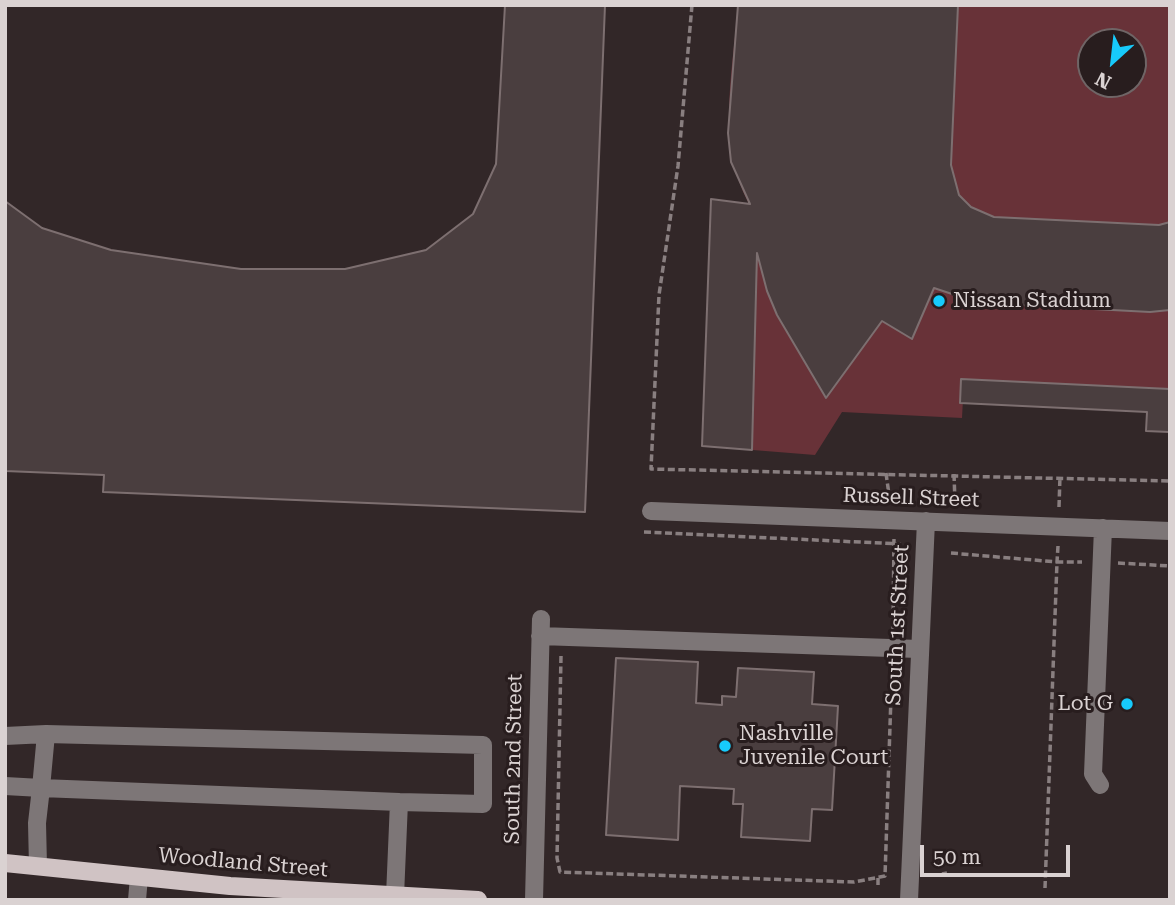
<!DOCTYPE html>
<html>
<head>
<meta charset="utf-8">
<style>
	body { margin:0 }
	#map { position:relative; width:1175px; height:905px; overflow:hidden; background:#322728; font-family:"Roboto Serif",serif }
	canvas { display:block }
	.frame { position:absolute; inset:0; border:7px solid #dad2d2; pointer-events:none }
	.north { position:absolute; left:1077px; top:28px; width:70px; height:70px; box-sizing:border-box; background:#281d1e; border:2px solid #6f6566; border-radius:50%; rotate:207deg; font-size:19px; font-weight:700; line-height:28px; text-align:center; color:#dad2d2 }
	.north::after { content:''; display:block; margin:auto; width:24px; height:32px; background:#17cafb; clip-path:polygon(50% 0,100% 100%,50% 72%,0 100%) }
	.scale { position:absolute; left:920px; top:845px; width:150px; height:32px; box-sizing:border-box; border:4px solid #dad2d2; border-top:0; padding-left:9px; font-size:21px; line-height:24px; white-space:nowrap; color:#dad2d2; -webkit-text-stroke:5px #281d1e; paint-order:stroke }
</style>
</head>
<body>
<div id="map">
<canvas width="1175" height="905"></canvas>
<div class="frame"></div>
<div class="north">N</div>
<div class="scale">50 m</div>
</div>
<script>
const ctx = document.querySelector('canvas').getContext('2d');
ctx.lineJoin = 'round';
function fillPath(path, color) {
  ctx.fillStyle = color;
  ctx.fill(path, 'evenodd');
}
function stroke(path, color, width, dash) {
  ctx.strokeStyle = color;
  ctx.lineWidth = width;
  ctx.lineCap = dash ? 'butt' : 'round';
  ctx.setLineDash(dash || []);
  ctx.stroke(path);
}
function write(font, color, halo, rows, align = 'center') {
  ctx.font = font + ' "Roboto Serif",serif';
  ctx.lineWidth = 6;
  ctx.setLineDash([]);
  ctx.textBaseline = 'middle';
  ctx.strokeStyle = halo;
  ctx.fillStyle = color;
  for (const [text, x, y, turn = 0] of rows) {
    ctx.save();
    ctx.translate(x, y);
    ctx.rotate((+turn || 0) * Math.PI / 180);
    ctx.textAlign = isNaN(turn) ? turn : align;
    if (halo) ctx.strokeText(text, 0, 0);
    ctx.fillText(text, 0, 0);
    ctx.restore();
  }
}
fillPath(new Path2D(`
	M738 5H1170V425H1165L1166 407 963 399 962 418 842 412 815 455 703 446 711 199 749 204C716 142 733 72 738 5ZM1091 42H1133V84H1091Z`), '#683238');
const building = new Path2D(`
	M505 5H605L585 512 103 492 104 475 5 471V201L42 228 111 250 241 269H345L426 250 473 214 496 164Z
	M738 5H958L951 165 959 195 971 207 994 217 1159 225 1170 222V310L1150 312 979 303 934 288 912 339 882 321 826 398 777 315 767 291 757 253 752 450 702 446 711 199 750 204 731 162 728 133Z
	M961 379 1170 389 1169 432 1146 431 1147 412 960 403Z
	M616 658 698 662 696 703 722 705V696L736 697 738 668 814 672 812 704 838 706 832 810 812 809 810 841 741 837 743 804H733L734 789 680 786 678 840 606 835Z`);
fillPath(building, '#4a3e3f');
stroke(building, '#7d6f70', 2);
stroke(new Path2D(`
	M692 5 678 166 659 295 651 469 1170 481
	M886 473 890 502
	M954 474 955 503
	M1059 507 1060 476
	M644 532 901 544
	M951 553 1057 562 1058 546
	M1118 563 1170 566
	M893 630 894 536
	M561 656 557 858 560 872 854 882 885 876 892 666
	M942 874 947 873
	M878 885V878
	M1045 888 1057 562H1082`), '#897f80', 3.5, [7, 3.5]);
stroke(new Path2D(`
	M651 511 1170 531
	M540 636 919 649
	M5 736 46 734
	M1100 785 1093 774 1103 528
	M5 786 41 788 37 823 38 866
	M395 896 399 802 41 788 46 734 483 745V804L399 802
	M137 900 139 877
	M534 900 541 619
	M909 900 926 521`), '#7d7677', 18);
stroke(new Path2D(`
	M5 863 230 886 478 900`), '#d0c3c4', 18);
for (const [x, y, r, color] of [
	[939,301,7,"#17cafb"],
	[1127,704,7,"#17cafb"],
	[725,746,7,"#17cafb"]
]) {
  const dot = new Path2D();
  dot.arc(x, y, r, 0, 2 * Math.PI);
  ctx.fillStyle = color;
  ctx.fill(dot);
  stroke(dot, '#281d1e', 2.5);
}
write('21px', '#dad2d2', '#281d1e', [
	["Nissan Stadium",953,301],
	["Lot G",1113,704,"right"],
	["Nashville",739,734],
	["Juvenile Court",739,758]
], 'left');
write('21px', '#dad2d2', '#281d1e', [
	["Russell Street",911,498,2],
	["South 1st Street",898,625,-87],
	["South 2nd Street",514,759,-89],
	["Woodland Street",243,863,5]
]);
</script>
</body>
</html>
